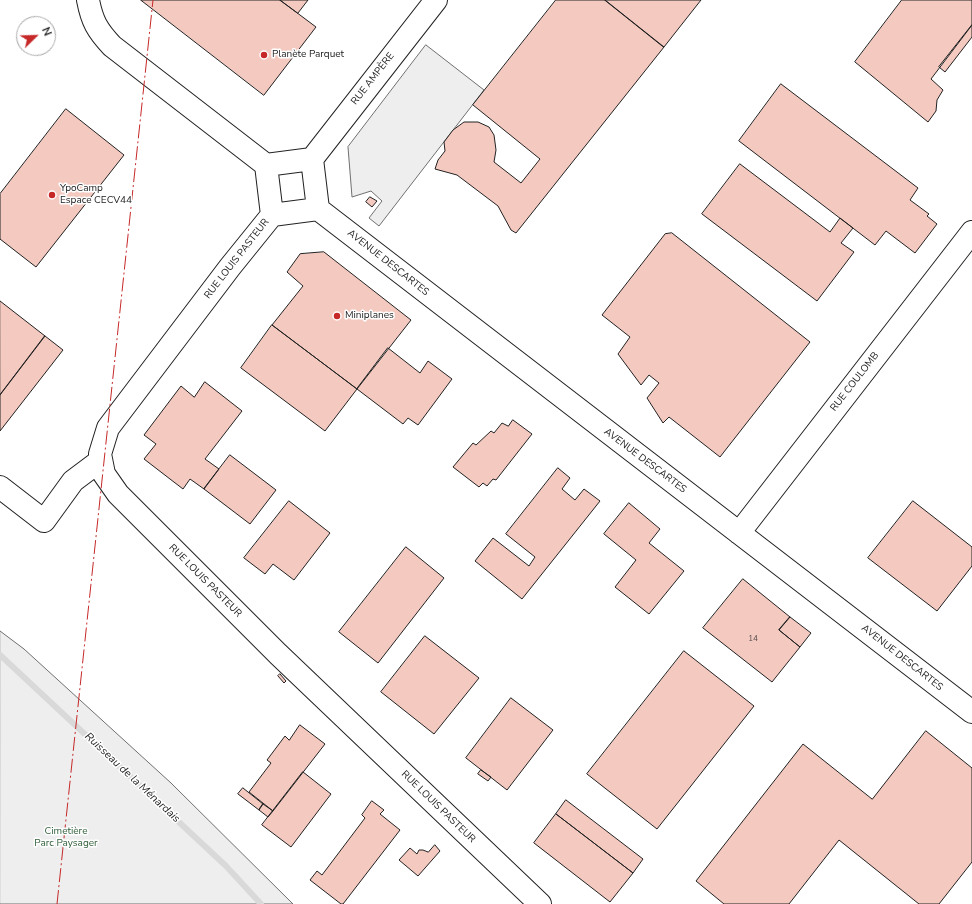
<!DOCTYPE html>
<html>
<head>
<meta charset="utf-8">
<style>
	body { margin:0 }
	#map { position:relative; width:972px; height:904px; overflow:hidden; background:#fff; font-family:"Nunito Sans",sans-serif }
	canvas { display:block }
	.north { position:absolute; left:16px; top:16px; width:40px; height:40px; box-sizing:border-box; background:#fff; border:1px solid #a7a7a7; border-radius:50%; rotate:67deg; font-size:11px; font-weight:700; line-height:16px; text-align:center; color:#222 }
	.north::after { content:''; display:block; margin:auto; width:14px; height:18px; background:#c62828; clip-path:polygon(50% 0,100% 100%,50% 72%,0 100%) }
</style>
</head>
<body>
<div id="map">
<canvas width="972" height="904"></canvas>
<div class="north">N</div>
</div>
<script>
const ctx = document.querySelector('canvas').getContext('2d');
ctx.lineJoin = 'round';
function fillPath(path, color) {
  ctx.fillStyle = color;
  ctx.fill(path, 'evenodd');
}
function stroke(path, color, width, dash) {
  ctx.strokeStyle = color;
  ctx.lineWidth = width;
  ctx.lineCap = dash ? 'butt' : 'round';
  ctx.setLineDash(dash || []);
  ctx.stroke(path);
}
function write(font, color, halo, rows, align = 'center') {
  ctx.font = font + ' "Nunito Sans",sans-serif';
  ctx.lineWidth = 3;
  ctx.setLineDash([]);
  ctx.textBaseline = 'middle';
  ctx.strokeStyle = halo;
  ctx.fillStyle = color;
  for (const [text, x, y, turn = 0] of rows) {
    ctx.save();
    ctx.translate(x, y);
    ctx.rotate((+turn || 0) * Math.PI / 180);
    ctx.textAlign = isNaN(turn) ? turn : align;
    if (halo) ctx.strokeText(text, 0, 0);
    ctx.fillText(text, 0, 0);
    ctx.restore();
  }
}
const green = new Path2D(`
	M426 45 484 90 379 226 369 218 382 201 371 191 352 197 348 147Z
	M0 631 24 649 171 783 293 904H0Z`);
fillPath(green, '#eee');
stroke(green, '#6f6f6f', 1);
stroke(new Path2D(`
	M0 655 226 866 261 904`), '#d9d9d9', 6);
const building = new Path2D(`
	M141 0H280L316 27 264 95Z
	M280 0H308L298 13Z
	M556 0H605L664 47 516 233 511 230 498 206 457 175 435 169 438 160 445 151 444 142 453 130 464 122H478L489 127 494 135 496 150 494 162 521 183 540 159 473 105Z
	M605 0H701L664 47Z
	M902 0H972V25L931 79 943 90 937 100 936 111 928 122 855 62Z
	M972 25V37L945 72 939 67Z
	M781 84 918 188 910 200 929 214 927 216 937 224 915 253 886 231 875 245 739 141Z
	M66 109 124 155 36 267 0 239V194Z
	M740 164 830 232 840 218 853 228 841 243 854 252 817 301 702 214Z
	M370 197 377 201 372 207 366 202Z
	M672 233 810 342 720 457 669 417 663 423 647 398 659 383 649 375 641 385 618 354 630 337 602 315 665 234Z
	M324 252 411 320 357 389 272 325 303 286 287 272 300 254Z
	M0 301 45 336 0 395Z
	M272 325 357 389 325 431 241 368Z
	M45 336 63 350 0 431V395Z
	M388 348 420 373 428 361 452 379 418 425 408 418 403 424 357 389Z
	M205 382 242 411 205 459 219 469 204 489 190 479 183 489 144 459 156 444 144 435 181 386 194 397Z
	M513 420 532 434 496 480 493 479 487 486 483 483 479 487 453 467 473 443 476 445 491 431 494 433 502 423 508 426Z
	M230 455 276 490 250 524 204 489Z
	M558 468 570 478 562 489 575 500 584 489 600 501 522 599 475 561 493 538 529 566 535 557 506 534Z
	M289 501 330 533 294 580 273 564 265 574 244 558Z
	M913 501 972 547V566L937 611 868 558Z
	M629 503 660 529 649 543 684 571 649 614 615 587 636 560 604 534Z
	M406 547 444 578 378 663 339 632Z
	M743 579 790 617 779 630 800 647 772 682 703 628Z
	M790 617 811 633 800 647 779 630Z
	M425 636 479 678 434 734 381 692Z
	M684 651 754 706 657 829 587 774Z
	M280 674 286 681 284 683 278 676Z
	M511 698 553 730 507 790 466 758Z
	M300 725 325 744 273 811 249 792 271 763 267 760 285 736 289 740Z
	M926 731 972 768V862L939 904H919L839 840 789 904H724L696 881 803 744 872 799Z
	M481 770 491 777 488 781 478 774Z
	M303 772 331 794 291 847 262 825Z
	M243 788 263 804 259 810 238 794Z
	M566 800 643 859 633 873 556 814Z
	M372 801 384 810 380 814 400 830 343 904H341L310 880 317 871 322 875 365 818 362 815Z
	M263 804 273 811 268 817 259 810Z
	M556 814 633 873 610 902 534 843Z
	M435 845 440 851 418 876 399 860 410 848 417 854 419 850H423L428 852Z`);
fillPath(building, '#f3c9c0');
stroke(building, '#222', 1);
const minor = new Path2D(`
	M88 0C92 21 97 30 112 46L266 165
	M312 159 436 0
	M312 159 318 209 272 215 266 165Z
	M318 209 972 712
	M272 215 230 267 108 428 100 454 104 474 118 494 278 654 540 904
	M0 487 44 521 73 481 101 460
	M739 533 972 232`);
stroke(minor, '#222', 24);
stroke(minor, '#fff', 22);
stroke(new Path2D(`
	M57 904 153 0`), '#c62828', 1, [14, 3, 2, 3]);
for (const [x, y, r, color] of [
	[264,55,4,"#c62828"],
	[52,195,4,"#c62828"],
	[337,316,4,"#c62828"]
]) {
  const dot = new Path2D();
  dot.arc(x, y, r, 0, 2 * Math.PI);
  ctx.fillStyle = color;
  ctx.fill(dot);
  stroke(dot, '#fff', 1.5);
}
write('8px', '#564c4a', null, [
	["14",753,639]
]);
write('10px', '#222', '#fff', [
	["Planète Parquet",272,55],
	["YpoCamp",60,189],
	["Espace CECV44",60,201],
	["Miniplanes",345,316]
], 'left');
write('10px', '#222', '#fff', [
	["RUE AMPÈRE",373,79,-52],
	["RUE LOUIS PASTEUR",237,259,-52],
	["AVENUE DESCARTES",388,263,38],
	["RUE COULOMB",855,382,-52],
	["AVENUE DESCARTES",645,461,37],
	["RUE LOUIS PASTEUR",205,581,45],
	["AVENUE DESCARTES",902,658,38],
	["RUE LOUIS PASTEUR",438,807,44]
]);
write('10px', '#2f5e38', '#fff', [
	["Cimetière",66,832],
	["Parc Paysager",66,844]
]);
write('italic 11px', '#222', '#fff', [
	["Ruisseau de la Ménardais",132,778,43]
]);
</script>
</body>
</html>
